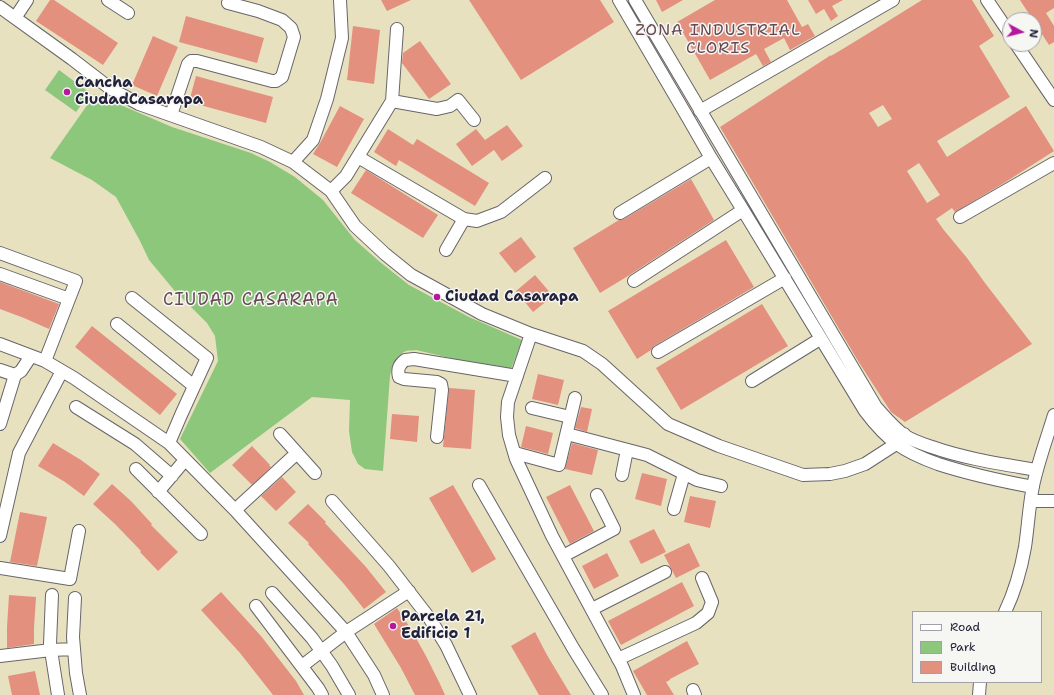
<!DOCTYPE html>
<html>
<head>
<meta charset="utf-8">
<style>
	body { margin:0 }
	#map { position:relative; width:1054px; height:695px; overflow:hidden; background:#e8e1bf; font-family:"Shantell Sans",sans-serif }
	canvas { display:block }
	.legend { position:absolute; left:912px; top:611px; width:130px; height:72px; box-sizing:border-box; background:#f6f6f2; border:1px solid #a1a1a9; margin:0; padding:5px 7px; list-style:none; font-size:12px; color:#22223b }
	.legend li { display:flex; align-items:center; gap:8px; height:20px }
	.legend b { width:20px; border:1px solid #a1a1a9 }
	.north { position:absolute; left:1002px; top:12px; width:40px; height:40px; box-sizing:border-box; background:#f6f6f2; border:1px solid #a1a1a9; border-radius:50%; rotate:97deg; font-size:11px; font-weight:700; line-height:16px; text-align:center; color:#22223b }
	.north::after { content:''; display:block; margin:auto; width:14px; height:18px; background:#b5179e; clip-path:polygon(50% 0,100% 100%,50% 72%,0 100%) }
</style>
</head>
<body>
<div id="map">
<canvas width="1054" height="695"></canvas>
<ul class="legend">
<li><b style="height:5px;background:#fff"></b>Road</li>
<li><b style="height:11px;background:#8cc77c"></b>Park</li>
<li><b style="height:11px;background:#e3907f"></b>Building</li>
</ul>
<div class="north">N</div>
</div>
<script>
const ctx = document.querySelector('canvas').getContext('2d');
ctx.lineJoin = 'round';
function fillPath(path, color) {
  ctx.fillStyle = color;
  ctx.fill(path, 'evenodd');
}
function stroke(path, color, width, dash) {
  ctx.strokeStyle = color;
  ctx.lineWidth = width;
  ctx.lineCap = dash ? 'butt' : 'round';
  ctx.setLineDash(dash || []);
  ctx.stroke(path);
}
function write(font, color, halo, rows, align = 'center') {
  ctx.font = font + ' "Shantell Sans",sans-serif';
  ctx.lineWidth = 3;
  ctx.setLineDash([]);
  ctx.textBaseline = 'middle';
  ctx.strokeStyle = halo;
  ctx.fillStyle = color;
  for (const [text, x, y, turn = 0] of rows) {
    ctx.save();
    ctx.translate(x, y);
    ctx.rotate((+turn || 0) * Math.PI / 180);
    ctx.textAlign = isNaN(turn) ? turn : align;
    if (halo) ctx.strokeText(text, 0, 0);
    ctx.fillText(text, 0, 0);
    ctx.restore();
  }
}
fillPath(new Path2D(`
	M59 70 90 93 76 112 45 90Z
	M95 94 172 127 251 153 270 162 295 177 323 200 355 240 380 262 409 285 469 317 522 340 510 372 416 350C413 351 409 350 406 351 396 355 392 367 390 376L383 471 365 469 358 464 352 452 349 431 350 400 312 397 210 473 180 439 218 361 215 336 207 323 174 290 149 260 140 241 116 197 92 180 50 158Z`), '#8cc77c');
fillPath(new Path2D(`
	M50 0H54L118 43 103 65 36 21Z
	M381 0H411L387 11Z
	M469 0H600L614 22 521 80Z
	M656 0H683L662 12Z
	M715 0H787L802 27 808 24 815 36 790 50 784 38 764 49 771 62 763 66 756 54 710 80 677 22Z
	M808 0H843L832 6 838 16 831 21 824 9 816 14Z
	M922 0H972L994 36 979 46 1010 97 937 141 947 157 1026 106 1054 151 1004 183 955 212 952 208 936 219 943 229 967 258 985 283 1032 344 905 422 891 412 858 361 720 127 831 55V56L864 36ZM883 105 892 119 878 127 869 113ZM919 163 940 195 927 203 907 171Z
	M1020 0H1054V8L1046 13 1054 26V42L1049 45Z
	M186 16 264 38 257 63 179 42Z
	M353 26 380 30 374 84 347 80Z
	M153 36 178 47 157 96 132 85Z
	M420 41 451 84 429 99 402 63 403 53Z
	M196 76 273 97 266 123 189 102Z
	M340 106 364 119 337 167 313 154 320 143Z
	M507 125 523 146 502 161 494 150 472 166 456 144 476 129 485 140Z
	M388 129 413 145 417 139 489 183 475 206 399 160 396 166 374 152Z
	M366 170 438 215 423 238 351 193Z
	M691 179 714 220 628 276 600 293 573 248 619 220 624 219Z
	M521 237 536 257 515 273 499 253Z
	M726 240 754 287 654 346 651 350 637 359 608 311Z
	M535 275 553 296 533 312 516 291Z
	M0 282 59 304 49 329 24 318 0 309Z
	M762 304 788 346 681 410 656 368Z
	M92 326 177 394 160 415 75 347Z
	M538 374 564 380 558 405 532 399Z
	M449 388 475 390 471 449 443 447Z
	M581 407 592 409 587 432 575 428Z
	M392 414 419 416 417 442 390 439Z
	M526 426 553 433 548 454 521 447Z
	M53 443 81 460 100 474 84 496 65 482 38 466Z
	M572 443 598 450 592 475 565 469Z
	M252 446 270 465H269L271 467 252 485 232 465Z
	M642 473 667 479 661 506 635 499Z
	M282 477 296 492 276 511 261 496Z
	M112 484 131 501 152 524 151 525 178 552 158 571 140 552 141 551 115 524 93 504Z
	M453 485 496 559 472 573 429 498Z
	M570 485 594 531 570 544 546 497Z
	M690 496 716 501 710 528 684 522Z
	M308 504 326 522 325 523 366 567 386 592 364 609 344 584 308 544 309 543 288 523Z
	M20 512 47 517 37 566 10 562Z
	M654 529 666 552 641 564 629 541Z
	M689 543 700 566 676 578 664 555Z
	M607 553 619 576 594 589 582 566Z
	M682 582 694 606 621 645 608 621Z
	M221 592 261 636 296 681 304 695H273L240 653 201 610Z
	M9 595 36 597 34 628V644L7 648V627Z
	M397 608 411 629 426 656 440 684 445 695H415L401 668 374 624Z
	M535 632 547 655 571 695H539L526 672 511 646Z
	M687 641 699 664 670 679V680L666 682 674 695H647L633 671Z
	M35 671 40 695H12L8 676Z`), '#e3907f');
const minor = new Path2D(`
	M108 0 128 13
	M619 0 688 118 711 158 743 210 865 411C874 423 884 435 897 444 909 453 924 459 938 464 969 474 1001 481 1033 487
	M635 0 876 407C885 417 893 427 904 435 913 441 923 444 932 447 966 459 1002 464 1037 470
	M987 0 1010 34
	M0 7 72 59 111 89 139 104 261 147 293 162 331 191 355 226 385 254 411 275 482 314 531 334 583 351 602 364 668 424 719 446 803 475 830 474 845 471 865 464 896 444 904 434
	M15 18 27 0
	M1016 44 1054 100
	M392 101 437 109 450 106 458 100 474 120
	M700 111 893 0
	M171 115 188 64 191 61H197L272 81H276L282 77 294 37 291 28 282 20 258 11 228 3
	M358 157 464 219 477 221 501 212 545 178
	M293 162 313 140 327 99 342 38 340 0
	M331 191 346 176 392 101 397 29
	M620 213 711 158
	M960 217 1054 163
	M446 250 464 219
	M0 253 76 281 45 361
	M0 274 69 299
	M634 281 743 210
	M132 298 207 358 181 415 169 443
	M117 324 194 386
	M531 334 508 402 507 417 509 435 516 459 552 536 622 666 634 695
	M0 344 45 361 74 378 169 443 235 510 346 632 374 675 383 695
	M658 352 785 278
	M0 370 15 375
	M752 381 820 339
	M76 407 135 444 172 476
	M532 408 570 417
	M0 424 15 375 21 371 31 356
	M280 434 315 473
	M567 434 647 455 697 480 721 486
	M437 437 442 390 441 384 437 382 404 379 399 377C397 369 399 365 405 360L414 359 517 376
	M515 453 559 465 575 398
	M136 469 201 534
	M622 475 627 450
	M479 485 573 648 602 695
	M158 492 185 460
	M332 501 389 566 430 619 446 645 470 695
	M1031 501H1054
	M674 509 684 474
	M235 510 297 453
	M0 536 19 453 62 371
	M563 556 614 529 597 495
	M0 568 70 579 79 531
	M272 593 312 638 332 666 349 695
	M52 595 50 644 58 695
	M75 598 73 637 76 673 80 695
	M256 606 318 688 322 695
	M592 609 665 572
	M1005 612C1015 591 1021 570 1025 547 1028 527 1029 506 1033 486 1038 462 1047 438 1054 415
	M0 656 51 650 74 649
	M618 659 696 623 708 613 712 602 702 578
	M302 666 346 632 409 591
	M693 690 695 695
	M979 695 980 682`);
stroke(minor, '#676569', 14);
stroke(minor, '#fff', 12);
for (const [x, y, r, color] of [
	[67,92,4,"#b5179e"],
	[437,297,4,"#b5179e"],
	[393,626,4,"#b5179e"]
]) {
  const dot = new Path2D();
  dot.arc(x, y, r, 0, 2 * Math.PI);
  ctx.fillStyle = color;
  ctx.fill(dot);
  stroke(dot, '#f6f6f2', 1.5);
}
write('bold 15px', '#22223b', '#f6f6f2', [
	["Cancha",75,83],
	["CiudadCasarapa",75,100],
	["Ciudad Casarapa",445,297],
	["Parcela 21,",401,617],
	["Edificio 1",401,634]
], 'left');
ctx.letterSpacing = '1px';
write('16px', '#664853', '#f6f6f2', [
	["ZONA INDUSTRIAL",718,31],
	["CLORIS",718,49]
]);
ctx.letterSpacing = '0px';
ctx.letterSpacing = '1px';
write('17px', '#664853', '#f6f6f2', [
	["CIUDAD CASARAPA",251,301]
]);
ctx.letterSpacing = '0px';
</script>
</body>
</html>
